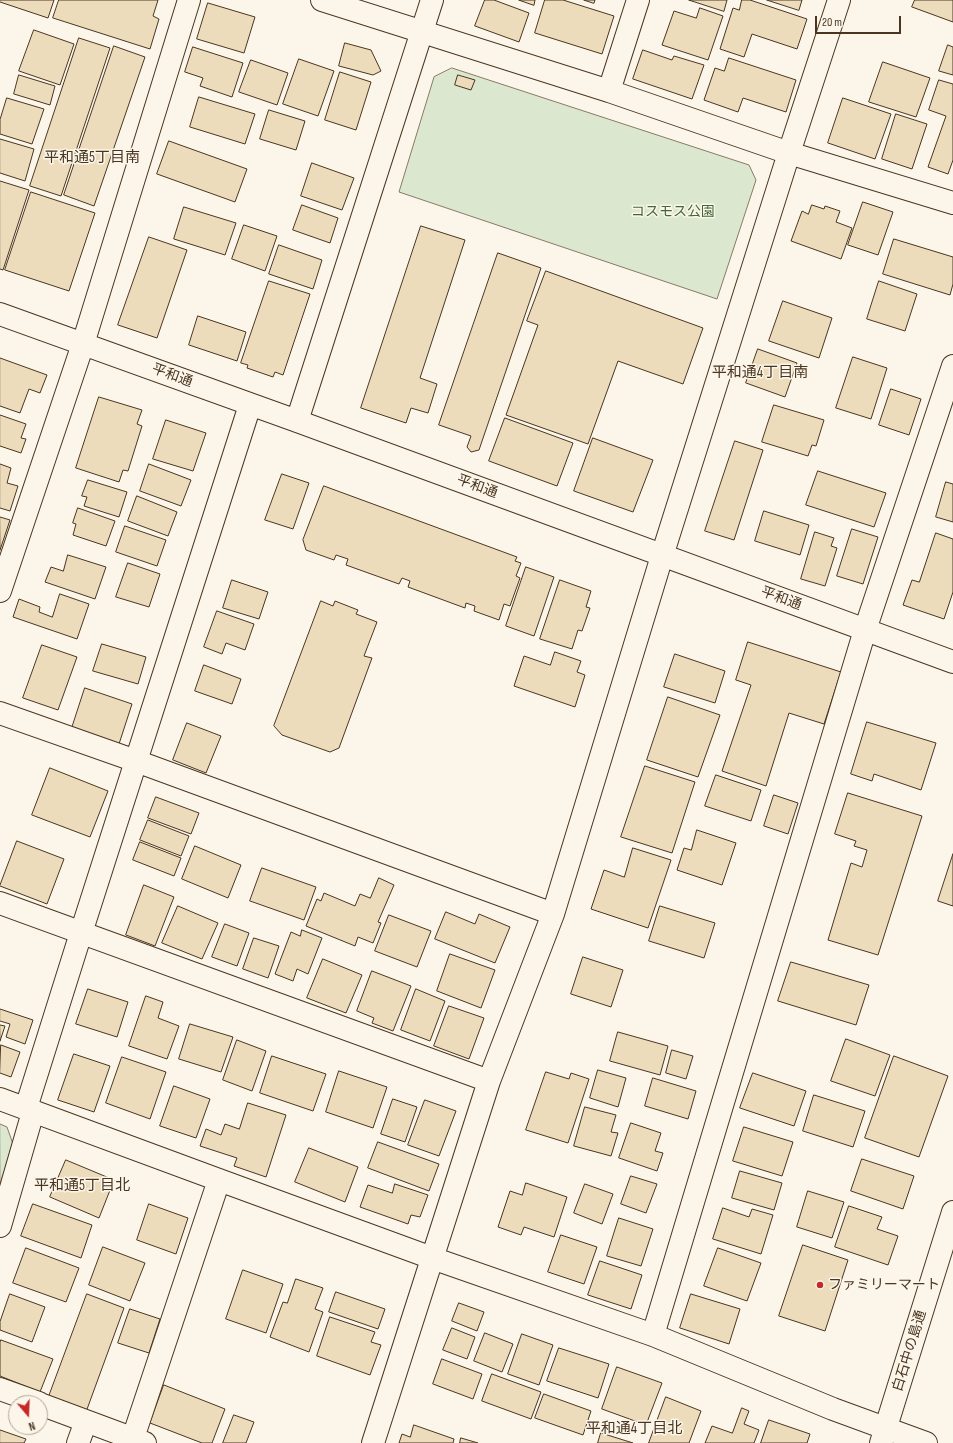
<!DOCTYPE html>
<html>
<head>
<meta charset="utf-8">
<style>
	body { margin:0 }
	#map { position:relative; width:953px; height:1443px; overflow:hidden; background:#fbf6e9; font-family:"Sofia Sans Condensed",sans-serif }
	canvas { display:block }
	.north { position:absolute; left:8px; top:1395px; width:40px; height:40px; box-sizing:border-box; background:#fbf6e9; border:1px solid #b4a999; border-radius:50%; rotate:161deg; font-size:11px; font-weight:700; line-height:16px; text-align:center; color:#4a3520 }
	.north::after { content:''; display:block; margin:auto; width:14px; height:18px; background:#c62828; clip-path:polygon(50% 0,100% 100%,50% 72%,0 100%) }
	.scale { position:absolute; left:815px; top:16px; width:86px; height:18px; box-sizing:border-box; border:2px solid #4a3520; border-top:0; padding-left:5px; font-size:12px; line-height:14px; white-space:nowrap; color:#4a3520; -webkit-text-stroke:3px #fbf6e9; paint-order:stroke }
</style>
</head>
<body>
<div id="map">
<canvas width="953" height="1443"></canvas>
<div class="north">N</div>
<div class="scale">20 m</div>
</div>
<script>
const ctx = document.querySelector('canvas').getContext('2d');
ctx.lineJoin = 'round';
function fillPath(path, color) {
  ctx.fillStyle = color;
  ctx.fill(path, 'evenodd');
}
function stroke(path, color, width, dash) {
  ctx.strokeStyle = color;
  ctx.lineWidth = width;
  ctx.lineCap = dash ? 'butt' : 'round';
  ctx.setLineDash(dash || []);
  ctx.stroke(path);
}
function write(font, color, halo, rows, align = 'center') {
  ctx.font = font + ' "Sofia Sans Condensed","Noto Sans JP",sans-serif';
  ctx.lineWidth = 3;
  ctx.setLineDash([]);
  ctx.textBaseline = 'middle';
  ctx.strokeStyle = halo;
  ctx.fillStyle = color;
  for (const [text, x, y, turn = 0] of rows) {
    ctx.save();
    ctx.translate(x, y);
    ctx.rotate((+turn || 0) * Math.PI / 180);
    ctx.textAlign = isNaN(turn) ? turn : align;
    if (halo) ctx.strokeText(text, 0, 0);
    ctx.fillText(text, 0, 0);
    ctx.restore();
  }
}
const green = new Path2D(`
	M452 68 749 165 756 180 717 299 399 192 434 77Z
	M0 1124 7 1127 14 1147 0 1187Z`);
fillPath(green, '#dce7d0');
stroke(green, '#887966', 1);
const building = new Path2D(`
	M0 0H54L48 18 0 2Z
	M59 0H158L153 16 159 19 150 49 53 18Z
	M485 0H494L529 13 519 42 475 26Z
	M519 0H535L534 5Z
	M545 0H563L614 16 602 54 535 33Z
	M584 0H595L594 3Z
	M689 0H727L724 11Z
	M742 0H750L807 19 797 49 752 34 744 57 720 49 733 8 739 10Z
	M767 0H802L799 10Z
	M915 0H953V22L912 7Z
	M208 3 255 17 244 53 197 39Z
	M700 8 723 16 708 60 662 45 674 11 696 18Z
	M34 30 74 44 60 85 19 71Z
	M79 38 110 48 61 196 30 186Z
	M345 43 371 50 381 71 373 75 339 66Z
	M948 45 953 47V75L939 71Z
	M114 46 145 57 94 206 64 195Z
	M193 47 243 63 232 97 200 86 203 78 185 72Z
	M643 50 672 60 674 56 704 65 692 99 633 79Z
	M729 58 796 80 786 112 743 98 738 112 704 100 715 68 724 71Z
	M299 59 334 71 318 116 283 104Z
	M251 60 288 73 277 105 239 92Z
	M883 62 930 78 916 117 869 102Z
	M340 72 371 82 356 130 325 120Z
	M19 75 55 86 50 105 14 94Z
	M458 75 475 80 471 90 455 85Z
	M939 80 953 84V160L948 174 928 167 946 116 929 110Z
	M199 97 255 114 245 144 190 127Z
	M7 98 44 109 32 144 0 134V120Z
	M843 98 891 114 875 159 828 143Z
	M269 110 305 121 296 150 260 139Z
	M896 114 927 124 912 169 882 159Z
	M0 139 34 149 25 181 0 173Z
	M169 141 247 169 235 202 157 174Z
	M312 163 354 178 342 210 301 196Z
	M0 181 29 190 3 270 0 269Z
	M31 192 95 213 69 291 5 270Z
	M863 202 893 212 878 255 848 245Z
	M302 205 338 218 330 243 293 230Z
	M812 205 824 209 825 206 840 211 836 222 852 228 841 259 791 241 802 211 808 214Z
	M184 207 236 223 225 255 174 239Z
	M244 225 277 236 265 271 232 259Z
	M421 226 465 240 420 378 437 384 428 413 411 408 406 423 361 408Z
	M149 237 187 250 157 338 118 325Z
	M894 239 953 257V284L950 295 883 274Z
	M279 245 322 260 313 289 269 274Z
	M498 253 541 268 479 450 471 452 467 447 471 436 439 425Z
	M546 271 703 328 683 384 618 361 588 444 506 415 538 325 527 321Z
	M269 281 310 294 283 375 275 372 273 377 247 368 248 365 241 363Z
	M879 281 917 294 905 331 867 319Z
	M783 301 832 318 819 358 769 341Z
	M198 316 246 332 237 361 189 345Z
	M758 349 797 363 785 397 746 383Z
	M853 357 887 368 871 419 836 408Z
	M0 358 47 375 40 393 29 389 20 413 0 406Z
	M891 389 921 399 909 435 879 425Z
	M99 397 142 410 137 424 142 426 128 471 123 470 119 482 76 468Z
	M774 405 824 420 816 446 812 445 808 456 762 442Z
	M0 415 26 424 21 438 26 439 21 453 0 446Z
	M505 418 573 443 557 486 489 461Z
	M166 420 206 433 193 471 153 459Z
	M593 438 653 460 633 512 574 491Z
	M735 441 763 450 734 540 705 531Z
	M0 464 11 468 7 483 18 486 10 511 0 508Z
	M149 464 191 480 181 506 140 491Z
	M818 471 886 493 874 527 806 505Z
	M282 474 309 483 293 529 265 520Z
	M88 480 127 492 119 517 84 506 87 497 82 496Z
	M946 482 953 484V522L936 517Z
	M324 486 517 557 515 561 521 563 516 576 520 578 510 606 504 604 499 620 474 611 475 606 466 603 465 608 408 587 410 581 402 578 399 584 346 565 348 559 336 555 334 560 306 550 303 540Z
	M137 496 177 512 168 536 128 521Z
	M78 508 115 521 106 546 73 535 76 524 73 523Z
	M764 511 809 525 800 555 755 541Z
	M0 517 10 520 0 550Z
	M125 526 166 540 157 566 116 552Z
	M852 529 878 537 863 584 837 576Z
	M815 532 834 538 831 546 837 548 825 586 801 579Z
	M936 533 953 539V592L944 619 903 605 912 580 919 582Z
	M68 555 106 567 95 599 45 582 51 567 63 571Z
	M128 563 160 574 149 607 116 597Z
	M526 567 554 577 534 636 506 626Z
	M232 580 268 592 259 619 223 608Z
	M560 580 591 591 586 607 590 608 582 631 578 630 572 649 540 639Z
	M60 594 89 604 77 639 13 617 19 599 40 607 39 612 52 617Z
	M321 601 333 606 335 601 358 610 356 614 377 622 364 656 372 658 339 748 330 752 282 735 274 726Z
	M217 611 254 624 245 650 226 643 222 654 204 647Z
	M748 642 841 672 824 724 789 713 766 786 722 771 751 685 736 680Z
	M102 644 146 657 138 684 93 671Z
	M42 645 77 657 58 710 23 698Z
	M555 652 581 661 577 672 585 675 575 707 514 686 524 656 550 665Z
	M675 654 725 671 715 703 664 687Z
	M204 665 241 679 232 704 195 691Z
	M85 688 132 704 119 744 72 728Z
	M668 697 720 715 698 777 647 760Z
	M867 722 936 743 921 790 874 774 872 781 851 774Z
	M187 723 221 736 206 773 173 760Z
	M645 766 695 782 672 853 621 837Z
	M50 768 108 791 90 837 32 815Z
	M716 775 761 790 751 821 705 806Z
	M848 793 922 816 878 955 828 940 851 863 862 867 867 850 854 846 856 841 835 834Z
	M774 795 798 803 788 834 764 826Z
	M156 797 199 813 191 834 148 818Z
	M148 820 189 836 181 856 140 840Z
	M697 830 736 843 722 885 677 870 684 848 691 850Z
	M17 841 64 859 47 904 0 886Z
	M140 842 181 858 174 876 133 860Z
	M195 846 241 865 228 898 182 879Z
	M633 848 671 860 648 928 591 909 604 870 624 877Z
	M953 854V906L938 901Z
	M262 868 316 887 304 920 250 901Z
	M379 878 394 885 378 922 381 923 373 943 358 937 355 946 306 926 317 899 321 901 324 893 355 906 360 894 370 898Z
	M144 885 174 897 155 946 126 935Z
	M178 906 218 923 202 959 162 943Z
	M660 906 715 923 704 958 649 941Z
	M446 912 475 924 479 914 510 927 495 963 435 939Z
	M389 915 431 931 417 967 375 951Z
	M225 924 249 933 237 966 212 957Z
	M302 930 322 938 308 974 297 969 293 981 275 974 291 932 300 936Z
	M254 938 279 946 268 978 243 969Z
	M450 954 495 970 481 1008 437 991Z
	M583 957 623 970 611 1007 571 994Z
	M323 959 362 975 346 1013 307 998Z
	M791 962 869 985 856 1025 778 1001Z
	M372 971 411 986 393 1031 372 1023 374 1018 357 1011Z
	M88 989 128 1002 117 1037 76 1024Z
	M416 989 445 1001 430 1041 401 1030Z
	M146 996 163 1002 158 1018 179 1026 167 1059 129 1046Z
	M449 1006 484 1018 469 1059 434 1046Z
	M0 1009 33 1020 25 1044 6 1037 10 1024 0 1021Z
	M190 1024 233 1037 221 1072 179 1059Z
	M0 1025 5 1026 0 1041Z
	M618 1032 668 1046 660 1075 610 1061Z
	M846 1039 890 1055 875 1096 831 1081Z
	M237 1040 266 1051 252 1091 223 1080Z
	M1 1045 20 1052 11 1077 0 1073Z
	M672 1050 693 1056 686 1079 666 1073Z
	M74 1054 110 1066 94 1112 58 1100Z
	M272 1056 326 1074 313 1111 260 1093Z
	M894 1056 948 1076 919 1157 865 1138Z
	M122 1057 166 1072 150 1119 106 1103Z
	M598 1070 626 1078 618 1107 590 1098Z
	M339 1071 387 1087 373 1128 326 1112Z
	M546 1072 569 1079 571 1073 589 1079 568 1143 526 1130Z
	M753 1073 806 1091 794 1126 740 1108Z
	M653 1078 696 1091 688 1119 645 1106Z
	M174 1086 210 1099 196 1138 160 1126Z
	M814 1095 865 1111 853 1147 803 1131Z
	M393 1099 417 1107 405 1142 381 1134Z
	M425 1100 456 1111 439 1156 408 1145Z
	M248 1103 286 1115 266 1177 234 1166 237 1158 200 1146 206 1129 221 1135 225 1124 239 1129Z
	M585 1107 616 1115 611 1132 618 1133 611 1156 574 1146Z
	M631 1123 661 1133 655 1151 663 1153 657 1171 619 1158Z
	M744 1127 793 1142 782 1176 733 1161Z
	M378 1142 439 1164 429 1191 368 1168Z
	M309 1148 358 1167 345 1202 295 1182Z
	M862 1159 914 1176 903 1209 851 1191Z
	M66 1160 114 1180 99 1218 50 1197Z
	M740 1171 782 1183 774 1210 732 1198Z
	M631 1176 657 1184 646 1213 621 1204Z
	M526 1183 567 1197 554 1237 524 1227 521 1235 498 1227 510 1191 522 1195Z
	M395 1184 428 1195 420 1217 411 1215 408 1224 360 1207 368 1185 392 1193Z
	M585 1184 613 1194 602 1224 574 1213Z
	M808 1191 844 1202 832 1238 797 1227Z
	M33 1204 92 1225 81 1258 21 1236Z
	M149 1204 188 1218 176 1254 137 1240Z
	M849 1206 882 1217 877 1229 898 1236 888 1265 835 1247Z
	M723 1208 749 1217 752 1209 773 1215 761 1254 713 1239Z
	M619 1218 653 1229 641 1266 607 1256Z
	M561 1235 597 1247 584 1284 548 1272Z
	M803 1245 848 1260 825 1331 779 1316Z
	M103 1247 145 1263 130 1301 89 1285Z
	M26 1248 79 1268 66 1302 13 1283Z
	M718 1248 761 1263 747 1301 704 1286Z
	M600 1261 642 1275 631 1309 588 1295Z
	M243 1270 283 1284 266 1333 226 1319Z
	M296 1279 323 1288 315 1309 323 1312 309 1352 270 1337 283 1302 287 1303Z
	M336 1292 385 1309 378 1329 329 1312Z
	M10 1294 45 1307 32 1342 0 1330V1322Z
	M87 1294 124 1308 86 1412 48 1399Z
	M691 1294 740 1309 729 1344 680 1328Z
	M459 1303 484 1312 477 1331 452 1321Z
	M130 1309 160 1319 149 1353 118 1343Z
	M330 1317 375 1332 371 1342 381 1345 370 1375 317 1356Z
	M452 1328 475 1337 467 1359 443 1350Z
	M485 1333 513 1344 502 1372 474 1361Z
	M522 1334 553 1345 539 1385 508 1374Z
	M1 1340 53 1359 40 1392 0 1376V1343Z
	M559 1348 609 1364 598 1398 547 1381Z
	M442 1359 482 1374 473 1399 433 1384Z
	M617 1367 662 1383 646 1425 602 1409Z
	M492 1374 541 1392 531 1419 482 1401Z
	M164 1385 225 1409 212 1443H202L150 1423Z
	M544 1394 591 1411 583 1435 535 1418Z
	M666 1397 701 1411 689 1443H649Z
	M742 1408 749 1411 744 1424 759 1430 754 1443H705L712 1426 732 1433Z
	M234 1415 254 1422 246 1443H223Z
	M769 1420 810 1434 807 1443H761Z
	M414 1425 454 1439 453 1443H399L402 1434 410 1437Z
	M0 1430 26 1439 24 1443H0Z
	M601 1433 633 1443H598Z
	M461 1438 478 1443H460Z`);
fillPath(building, '#ecdcbc');
stroke(building, '#4a3520', 1);
const minor = new Path2D(`
	M322 0 609 91 789 153 953 203
	M609 91 638 0
	M0 314 297 421 953 662
	M297 421 432 0
	M0 591 83 344 189 0
	M0 713 136 761 553 914
	M0 903 489 1081
	M0 1099 219 1180 432 1258 653 1335 833 1409 926 1443
	M26 1108 81 933 250 405
	M0 1226 33 1112
	M653 1335 865 630 953 366
	M0 1389 39 1403
	M40 1404 145 1443
	M133 1438 219 1180
	M78 1443 86 1421
	M373 1443 489 1081 553 914 662 556 789 153 839 0
	M881 1443 953 1212`);
stroke(minor, '#4a3520', 24);
stroke(minor, '#fbf6e9', 22);
for (const [x, y, r, color] of [
	[820,1285,4,"#c62828"]
]) {
  const dot = new Path2D();
  dot.arc(x, y, r, 0, 2 * Math.PI);
  ctx.fillStyle = color;
  ctx.fill(dot);
  stroke(dot, '#fbf6e9', 1.5);
}
write('14px', '#436837', '#fbf6e9', [
	["コスモス公園",673,212]
]);
write('14px', '#4a3520', '#fbf6e9', [
	["平和通",172,376,20],
	["平和通",477,487,20],
	["平和通",781,599,20],
	["白石中の島通",910,1351,-73]
]);
write('14px', '#4a3520', '#fbf6e9', [
	["ファミリーマート",828,1285]
], 'left');
write('15px', '#4a3520', '#fbf6e9', [
	["平和通5丁目南",92,158],
	["平和通4丁目南",760,373],
	["平和通5丁目北",82,1186],
	["平和通4丁目北",634,1429]
]);
</script>
</body>
</html>
